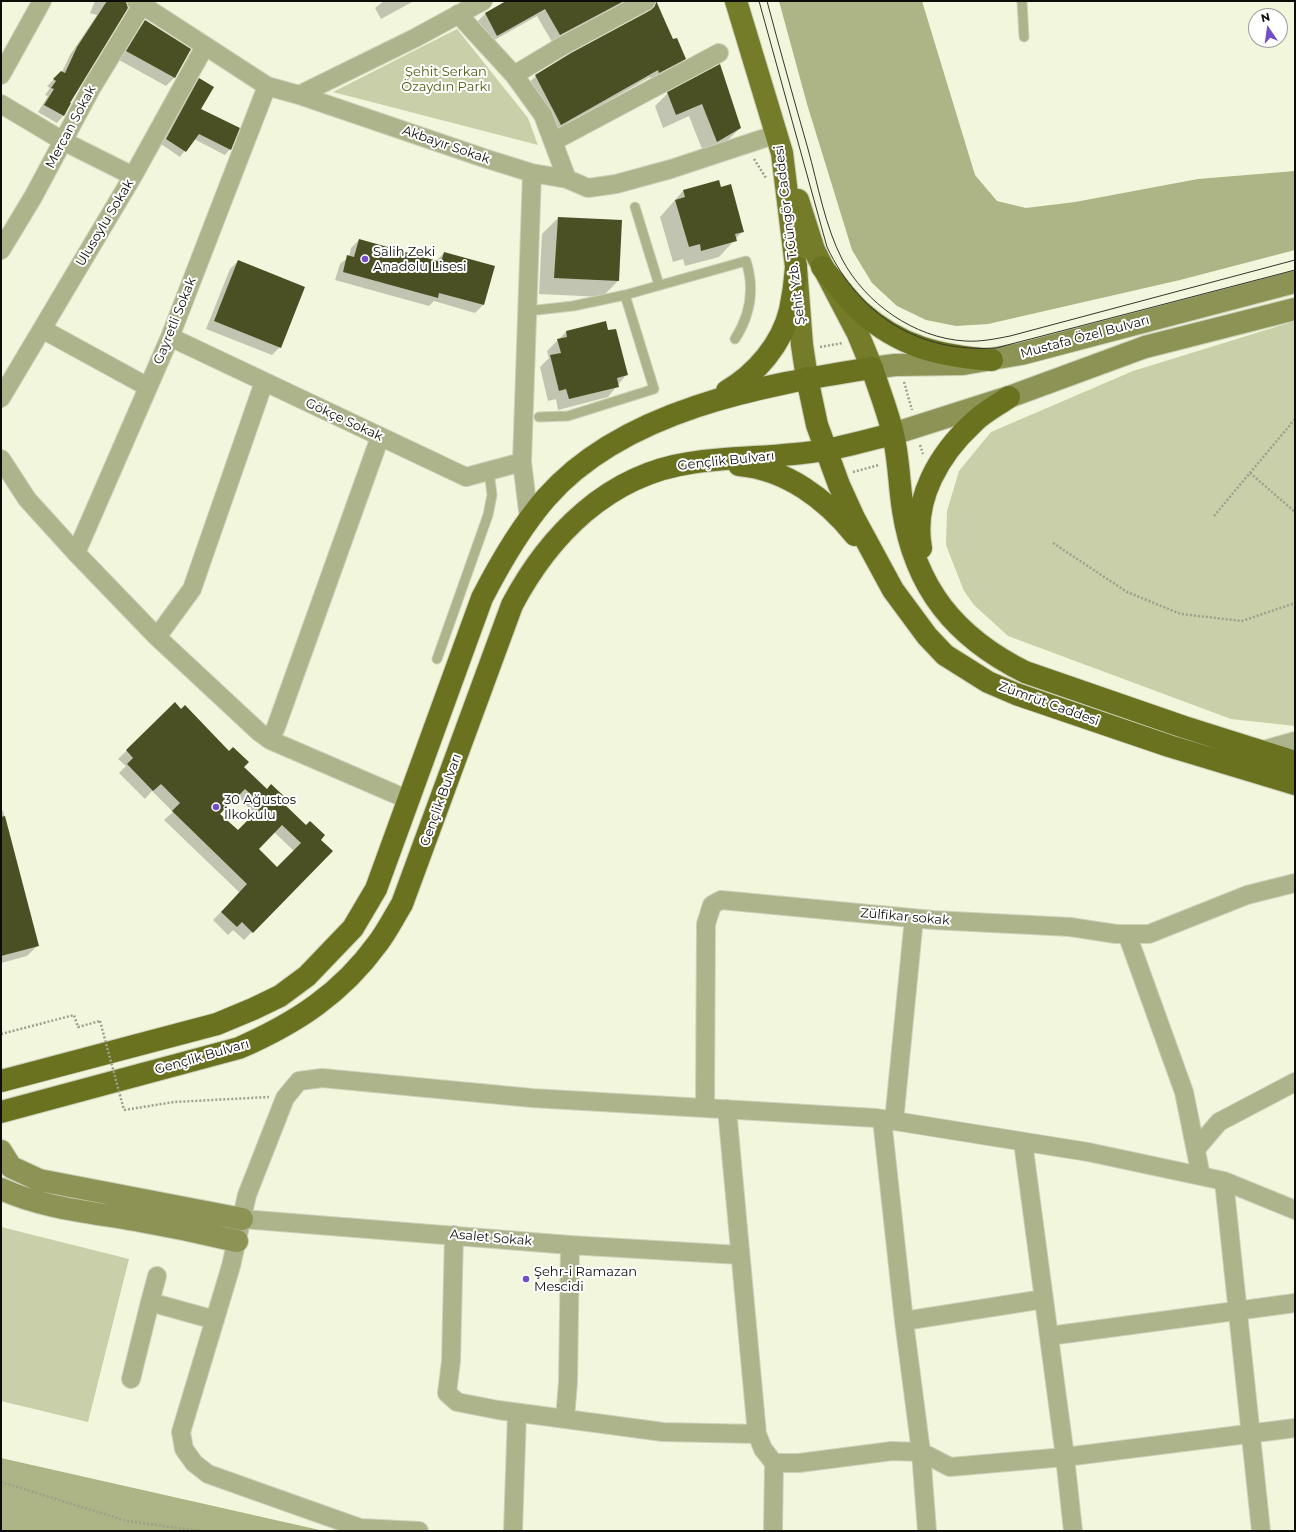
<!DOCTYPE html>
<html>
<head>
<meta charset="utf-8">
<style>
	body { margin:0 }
	#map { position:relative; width:1296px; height:1532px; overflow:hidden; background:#f2f6dc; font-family:Montserrat,sans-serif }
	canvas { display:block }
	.frame { position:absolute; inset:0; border:2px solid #0c0d06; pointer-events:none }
	.north { position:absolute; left:1248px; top:8px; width:40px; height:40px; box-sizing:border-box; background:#fff; border:1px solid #9e9e9b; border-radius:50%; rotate:347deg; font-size:11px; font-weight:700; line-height:16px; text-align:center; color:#0c0d06 }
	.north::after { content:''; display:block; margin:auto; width:14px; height:18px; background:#754dc6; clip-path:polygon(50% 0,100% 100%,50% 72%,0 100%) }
</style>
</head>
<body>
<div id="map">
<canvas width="1296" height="1532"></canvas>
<div class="frame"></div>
<div class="north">N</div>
</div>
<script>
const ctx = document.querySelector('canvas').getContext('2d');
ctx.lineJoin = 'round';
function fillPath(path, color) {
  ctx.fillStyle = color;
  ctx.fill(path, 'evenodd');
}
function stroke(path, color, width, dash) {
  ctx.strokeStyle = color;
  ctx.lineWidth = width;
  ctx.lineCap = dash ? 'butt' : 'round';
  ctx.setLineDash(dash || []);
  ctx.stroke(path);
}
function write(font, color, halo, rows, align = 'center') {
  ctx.font = font + ' Montserrat,sans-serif';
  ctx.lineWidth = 4;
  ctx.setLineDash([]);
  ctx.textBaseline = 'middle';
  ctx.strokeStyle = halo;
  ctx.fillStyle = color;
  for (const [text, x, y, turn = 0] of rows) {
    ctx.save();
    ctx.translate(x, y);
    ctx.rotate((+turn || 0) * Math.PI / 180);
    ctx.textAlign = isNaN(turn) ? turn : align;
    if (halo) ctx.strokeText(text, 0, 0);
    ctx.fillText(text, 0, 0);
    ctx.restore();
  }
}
fillPath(new Path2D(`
	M457 29 528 118 538 145 333 92Z
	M1295 321V726L1231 719 1008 636 974 605 964 591 946 545 947 511 959 471 991 432 1133 371Z
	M1 1227 129 1259 88 1422 1 1401Z`), '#c9cfa8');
fillPath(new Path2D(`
	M779 1H922L975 175 997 201 1026 208 1075 202 1198 179 1295 171V250L1180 280 988 324 956 326 926 320 897 306 872 283 852 250 807 104Z
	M1 1458 324 1531H1Z`), '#adb485');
fillPath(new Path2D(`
	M95 1H126L69 103 70 104 63 116 57 123 38 112 48 96 45 95 50 88 47 86 62 72 70 55 97 15 90 13Z
	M384 1H414L381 19 375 8Z
	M508 1H629L552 42 537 16 489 43 477 22 485 14Z
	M643 1H657L672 40 684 59 676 67 651 80 650 77 553 133 527 84 536 76 647 14 649 10 647 4Z
	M146 21 190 50 174 78 166 86 119 60 138 29Z
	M720 66 740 128 727 141 704 154 689 116 663 128 655 106 668 93Z
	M199 79 200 110 230 149 225 155 194 139 180 157 161 144 194 84Z
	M683 191 743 231 719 257 685 266 683 259 673 262 660 217Z
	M558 218 618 281 602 297 539 294 542 234Z
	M359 240 436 261 444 253 494 267 483 305 475 313 434 301 429 306 335 280 340 264 349 257 351 248Z
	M238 261 280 347 272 355 206 329 230 269Z
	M608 331 626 375 608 397 558 410 556 399 548 401 540 367 549 358 547 351 566 332Z
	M175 704 331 851 244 940 233 930 228 935 213 920 240 893 164 820 173 812 152 791 145 799 119 773 126 766 118 759ZM237 796 255 814 238 832 219 814ZM274 832 294 851 277 868 258 849Z
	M1 811H3L38 945 27 956 1 963Z`), '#0003');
fillPath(new Path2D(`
	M107 1H126L128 8 70 103H71L64 116 44 105 54 89 51 88 56 81 53 79 61 71 65 73 77 47Z
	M506 1H624L560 35 545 9 497 36 485 13Z
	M656 1 673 39 677 38 686 59 659 73 658 70 561 125 535 75 571 53 651 10 655 6Z
	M145 20 191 49 175 78 126 51Z
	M720 64 741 128 717 142 702 104 676 115 667 92Z
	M199 78 214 87 201 109 240 128 231 150 199 134 186 152 166 139Z
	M719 180 721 187 731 184 744 232 735 234 737 241 701 251 700 244 689 247 675 200 685 197 683 190Z
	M558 217 622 220 619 281 554 278Z
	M359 239 441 262 444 252 495 266 484 305 439 293 438 298 343 272 347 255 354 257Z
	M238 260 305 287 281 348 214 321Z
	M606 321 608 330 616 329 628 375 617 378 619 387 569 399 566 389 559 391 550 355 561 353 557 339 567 337 566 331Z
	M175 702 181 709 185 705 229 751 233 747 249 762 244 767 267 789 271 784 287 799 283 803 306 825 310 821 325 835 321 840 333 851 253 933 242 922 237 927 221 912 247 884 172 811 180 803 161 784 153 791 127 764 133 758 126 750ZM245 789 263 805 238 830 220 814ZM282 825 301 843 277 867 259 849Z
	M5 816 39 946 1 956V817Z`), '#4b5024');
const service = new Path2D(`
	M1022 1 1024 37
	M635 207 659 285
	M528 311 573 306 625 295 746 261C755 289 751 314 735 339
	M539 417 568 416 654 389 625 295
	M437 659 488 515 492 495 489 471`);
const minor = new Path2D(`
	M136 1 267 86 299 95 484 158 532 173 567 179 588 188 616 184 671 169 777 134
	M458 14 514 75 543 115 567 179
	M1 75 42 1
	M514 75 564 45 646 1
	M299 95 415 38 483 1
	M1 104 63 141 133 176
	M554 141 719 53
	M1 250 33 197 92 87 142 5
	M42 329 148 387
	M170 337 466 477 522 462
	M1 398 133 176 205 46
	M1 459 27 499 76 553 157 637 259 732 270 740 409 800
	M529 519 522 462 532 173
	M76 553 170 337 267 86
	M157 637 192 589 264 382
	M270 740 276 727 380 437
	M1127 934 1184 1092 1201 1176
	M705 1108 706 924 712 905 721 900 933 920 1070 927 1116 934H1149L1247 895 1295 883
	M727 1109 757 1434
	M882 1119 904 1321 921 1452 927 1531
	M894 1121 914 918
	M1023 1142 1065 1457 1073 1531
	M1196 1149 1219 1122 1295 1082
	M1224 1181 1261 1531
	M242 1219 570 1245 740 1255
	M454 1235 451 1361 447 1393 457 1402 498 1410 663 1432 757 1434 763 1449 774 1463H799L892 1451 921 1452 950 1467 1065 1457 1295 1428
	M150 1302 157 1276
	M904 1321 1044 1299
	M1049 1336 1295 1303
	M131 1379 150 1302 215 1320
	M565 1419 568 1382 570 1245
	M419 1531 360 1528 208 1474 194 1463 184 1449 181 1432 231 1266 247 1195 285 1098 299 1081 322 1078 532 1098 876 1118 1088 1152 1224 1181 1295 1210
	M513 1531 517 1413
	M773 1531 774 1463`);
const tertiary = new Path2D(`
	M1263 752 1295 743`);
const secondary = new Path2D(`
	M872 368 895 365 963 364 1021 354 1295 282
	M893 434 1009 397 1145 347 1295 309
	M1 1151 11 1167 39 1180 242 1219
	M1 1189C43 1208 89 1212 135 1220 169 1226 203 1233 237 1241`);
const primary = new Path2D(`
	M736 1 782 153 796 267 802 345 807 378
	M798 200 814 250 858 334 872 368`);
const trunk = new Path2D(`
	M822 267C834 281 846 298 860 311 900 347 940 356 992 360
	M807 378 817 425 839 485 854 518 893 590 927 636 945 655 988 682 1016 694 1169 746 1295 784
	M727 391C756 374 782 344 790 310 793 296 795 282 796 267
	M739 465C786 469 826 499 855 535
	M921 548C912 499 940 453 974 422 984 412 998 405 1009 397
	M1 1081 217 1024 253 1009 280 996 307 976 353 928 376 889 482 598C500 563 520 528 546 498 623 410 762 385 872 368 879 390 888 412 893 434 899 459 899 485 903 510 915 588 955 637 1025 672L1184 727 1295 762
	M1 1112 239 1048C296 1023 341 994 378 943 387 931 394 917 402 904L512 605C549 535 608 475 690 463 734 456 781 458 825 450 848 446 871 439 893 434`);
stroke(service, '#cdd1ba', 11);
stroke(minor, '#cdd1ba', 20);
stroke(tertiary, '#cdd1ba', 24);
stroke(secondary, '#cdd1ba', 24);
stroke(primary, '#cdd1ba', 24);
stroke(trunk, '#cdd1ba', 24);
stroke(new Path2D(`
	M754 159 766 178
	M820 347 843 343
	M904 382 912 410
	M920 445 923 454
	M853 472 879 465
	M1250 473 1295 512
	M1214 516 1295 419
	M1053 543 1127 592 1181 614 1242 621 1295 603
	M1 1034 74 1015 78 1027 100 1021
	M124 1110 174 1102 269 1097
	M1 1482 127 1521 200 1531`), '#9da08d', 2.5, [2, 2]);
stroke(service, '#adb38a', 9);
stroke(minor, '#adb38a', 18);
stroke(tertiary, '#adb38a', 22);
stroke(secondary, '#8c9355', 22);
stroke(primary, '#747c29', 22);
stroke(trunk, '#6a7220', 22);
stroke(new Path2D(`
	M759 1 827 247C860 316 919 353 996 348L1295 270
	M767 1C780 50 794 100 808 149 818 185 825 226 842 259 865 303 914 338 965 341 980 342 995 339 1010 336L1295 260`), '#34362b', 1);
stroke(new Path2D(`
	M100 1021 124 1110`), '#9da08d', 2.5, [2, 2]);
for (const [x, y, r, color] of [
	[365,259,4,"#754dc6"],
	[216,807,4,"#754dc6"],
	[526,1279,4,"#754dc6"]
]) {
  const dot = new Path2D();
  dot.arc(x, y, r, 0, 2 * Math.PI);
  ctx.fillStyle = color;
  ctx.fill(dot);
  stroke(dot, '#fff', 1.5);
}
write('13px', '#52590a', '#fff', [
	["Şehit Serkan",446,72],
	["Özaydın Parkı",446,87]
]);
write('13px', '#0c0d06', '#fff', [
	["Mercan Sokak",71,127,-62],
	["Akbayır Sokak",446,145,19],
	["Ulusoylu Sokak",105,223,-59],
	["Şehit Yzb. T.Güngör Caddesi",790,235,-97],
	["Gayretli Sokak",175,321,-68],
	["Mustafa Özel Bulvarı",1085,337,-15],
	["Gökçe Sokak",344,420,25],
	["Gençlik Bulvarı",726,461,-6],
	["Zümrüt Caddesi",1049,704,20],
	["Gençlik Bulvarı",441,800,-70],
	["Zülfikar sokak",905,917,5],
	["Gençlik Bulvarı",202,1057,-16],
	["Asalet Sokak",491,1238,5]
]);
write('13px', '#0c0d06', '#fff', [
	["Salih Zeki",373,252],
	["Anadolu Lisesi",373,267],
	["30 Ağustos",224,800],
	["İlkokulu",224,815],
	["Şehr-i Ramazan",534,1272],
	["Mescidi",534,1287]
], 'left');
</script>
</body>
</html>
